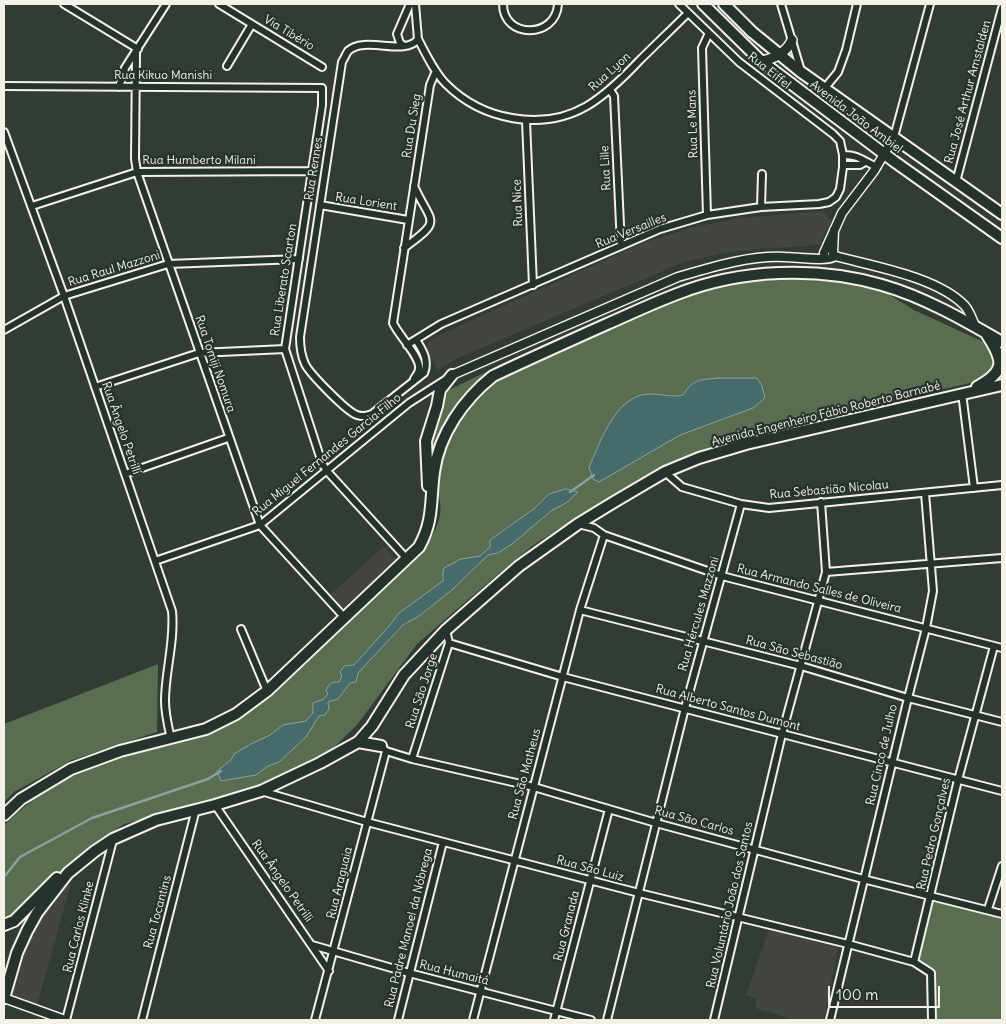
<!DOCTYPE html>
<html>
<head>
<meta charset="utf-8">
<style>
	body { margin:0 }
	#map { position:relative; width:1006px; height:1024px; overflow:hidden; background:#333b35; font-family:Delius,sans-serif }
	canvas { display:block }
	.frame { position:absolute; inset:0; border:5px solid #f4f1e8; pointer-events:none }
	.scale { position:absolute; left:828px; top:986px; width:112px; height:22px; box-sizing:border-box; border:2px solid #f4f1e8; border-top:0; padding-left:6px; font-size:15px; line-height:18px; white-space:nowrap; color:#f4f1e8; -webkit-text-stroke:4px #26332d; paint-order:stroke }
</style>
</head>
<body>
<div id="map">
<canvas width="1006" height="1024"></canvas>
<div class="frame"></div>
<div class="scale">100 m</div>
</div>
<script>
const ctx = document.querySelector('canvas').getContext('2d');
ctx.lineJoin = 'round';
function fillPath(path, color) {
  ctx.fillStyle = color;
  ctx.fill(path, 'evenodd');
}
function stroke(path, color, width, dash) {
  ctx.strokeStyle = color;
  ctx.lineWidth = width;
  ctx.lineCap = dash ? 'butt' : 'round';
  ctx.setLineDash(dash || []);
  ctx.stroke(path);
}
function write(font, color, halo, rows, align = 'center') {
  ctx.font = font + ' Delius,sans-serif';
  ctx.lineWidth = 4.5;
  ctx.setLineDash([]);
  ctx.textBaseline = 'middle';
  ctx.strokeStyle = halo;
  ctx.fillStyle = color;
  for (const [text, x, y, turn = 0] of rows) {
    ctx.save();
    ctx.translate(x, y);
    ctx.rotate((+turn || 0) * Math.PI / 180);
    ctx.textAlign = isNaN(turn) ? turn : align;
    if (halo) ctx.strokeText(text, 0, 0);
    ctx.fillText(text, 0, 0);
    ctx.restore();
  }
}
fillPath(new Path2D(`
	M824 211 831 221 820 244 807 246 757 249 720 254 684 262 460 357 438 370 427 351 428 343 437 336 643 243 690 228 740 218Z
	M384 546 397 561 345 609 331 594Z
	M72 880 37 1005 11 997 19 969 33 930 62 889Z
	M769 930 838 947 824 1020H792V1019L755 1008 757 999 746 995Z`), '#43453f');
fillPath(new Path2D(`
	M796 278 843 282 885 292 914 310 988 344C994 359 997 365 987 379L759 432 714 445 657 470 578 517 532 546 470 598 417 644 357 725 328 753 286 775 232 796 124 824 81 854 24 909 4 922V826C27 801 67 774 98 763 145 748 196 746 239 719 266 702 288 678 311 657 345 625 379 593 414 561 425 548 437 532 440 515 442 504 437 492 438 481 444 442 468 405 497 380L661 306 691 295 728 284Z
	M675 287 678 290 482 379 430 467C429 460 428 453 428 447 429 436 442 397 449 390L494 368Z
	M158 664 157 732 72 760 14 792 4 802V724Z
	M933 900 1002 919V1020H937L935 969 917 961Z`), '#596d51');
const water = new Path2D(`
	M718 378H757L762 386 765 398 753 408 680 435 599 482 593 479 589 467C600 443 615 396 648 394 659 393 671 398 683 395 693 379 700 380 718 378Z
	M566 489 578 492 566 503 551 511 512 544 498 553 488 555 453 589 419 616 403 625 358 673 356 682 350 683 338 699 328 702 329 709 325 715 319 716 306 737 279 762 268 766 256 775 221 781 217 771 231 760 234 754 253 743 270 735 283 725 306 721 313 713V703L324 699 328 694 326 691C329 683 331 682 339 682L342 677 340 672 344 666 354 665 390 625 399 613 443 581V572L444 568 461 559 480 556 490 547V540L535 508 549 494Z`);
fillPath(water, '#476b6b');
stroke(water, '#8ca19d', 1);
stroke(new Path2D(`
	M570 492 594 475
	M4 877 20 857 92 818 208 779 221 771`), '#8ca19d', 2.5);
const minor = new Path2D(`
	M64 4 138 49
	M219 4 322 67
	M415 4 418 39C405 57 365 35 348 51 346 54 344 59 342 62L300 337C300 346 301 355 305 364 310 374 347 412 357 415 363 417 366 416 372 414L424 373C429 361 423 350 416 340
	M503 4C503 39 556 39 558 4
	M781 4 801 71
	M418 39C426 54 434 72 446 84 482 120 542 132 587 106 607 94 623 78 639 61 655 45 672 29 688 13
	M404 46 400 43 397 34 410 4
	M136 53 135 159 137 172 260 525 345 618
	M227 66 252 24
	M4 86 322 88V105L285 349 322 463 327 471 407 559
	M119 87 125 68 166 4
	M824 89 838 72 846 50 857 4
	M610 90 614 96 621 246
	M526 121 533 285
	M4 132 64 296 172 611C175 642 165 671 165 701 165 714 168 726 171 739
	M894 137 930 4
	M843 155C857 154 865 162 877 167
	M843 165H860L865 162
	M956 182 1002 8
	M320 205 408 220
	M32 206 137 172 312 171
	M761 207 762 174
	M707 215 702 48 709 33
	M404 248C444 219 431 224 414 186
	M4 330 64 296 168 264 299 259
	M407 345 441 324 660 229 707 215 761 207 819 204 829 202 836 197 840 189 843 167V155L840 141 833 134 739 62 679 4
	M414 379C415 377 419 372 419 369 421 357 398 335 393 323L430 85 436 71
	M95 387 199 353 285 349
	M962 393 974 488
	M665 472 682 487 741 504 769 508 1002 485
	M125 474 228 438
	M578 524 594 528 604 535 722 576 1002 648
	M155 561 260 525 409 403 445 380
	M826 572 1002 558
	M580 610 801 666 908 698 1002 722
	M241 629 267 691
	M449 643 563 677 1002 791
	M381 746 386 751 412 759 534 787 656 823 863 879 1002 914
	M412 759 449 643 446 630
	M261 791 367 822 639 893 848 944 914 962 931 973 932 1020
	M215 805 329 971
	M988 909 1002 866
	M312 945 409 973 591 1020
	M914 962 958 780 994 646
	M66 1020 113 840
	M142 1020 196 809
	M315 1020 386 751
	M398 1020 443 842
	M473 1020 580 610 604 535
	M554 1020 609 809
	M607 1020 685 708 741 504
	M714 1020 782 734 826 572 821 502
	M830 1020 908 698 926 628 933 591 925 493`);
const tertiary = new Path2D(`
	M824 253 842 213 874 171 894 137
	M835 256C872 266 938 277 965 306 970 312 972 319 975 326
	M452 375 678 277C712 267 750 255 785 257 796 257 829 262 835 256L833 253 834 230
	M4 998 65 1020`);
const secondary = new Path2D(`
	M761 61C774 59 787 52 792 40`);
const primary = new Path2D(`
	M703 4 761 61 895 162 1002 238
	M724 4 752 32 801 72 1002 214
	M977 387C1006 371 1004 361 987 335
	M428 486 426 441 437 406 440 390 452 375
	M358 742 381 746
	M4 815 21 799 71 769 120 751 206 729 236 714 267 691 419 547C434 520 430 501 434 472 439 434 464 399 493 376 531 358 569 341 607 324 630 314 653 303 677 294 740 269 817 266 882 285 924 297 964 320 1002 342
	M4 925 14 921 57 878
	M4 998 17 953 27 931 37 913 68 873 95 851 113 839 156 820 215 805 261 791 320 763 358 742 372 726 404 675 446 630 519 566 578 524 614 502 665 472 699 458 746 444 1002 385`);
stroke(minor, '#f4f1e8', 10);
stroke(tertiary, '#f4f1e8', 11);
stroke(secondary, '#f4f1e8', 12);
stroke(primary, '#f4f1e8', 14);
stroke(minor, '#26332d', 6);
stroke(tertiary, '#26332d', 8);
stroke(secondary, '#26332d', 9);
stroke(primary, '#26332d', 10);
write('12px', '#f4f1e8', '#26332d', [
	["Via Tibério",289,33,31],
	["Rua Eiffel",769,71,38],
	["Rua Lyon",610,72,-42],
	["Rua Kikuo Manishi",163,76],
	["Rua José Arthur Amstalden",968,92,-75],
	["Avenida João Ambiel",856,117,37],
	["Rua Le Mans",693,124,-92],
	["Rua Du Sieg",412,126,-81],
	["Rua Humberto Milani",199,161],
	["Rua Lille",606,168,-93],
	["Rua Rennes",314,169,-81],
	["Rua Lorient",366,202,9],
	["Rua Nice",518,203,-92],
	["Rua Versailles",631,231,-22],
	["Rua Raul Mazzoni",114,269,-17],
	["Rua Liberato Scarton",284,280,-81],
	["Rua Tomiji Nomura",215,364,71],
	["Avenida Engenheiro Fábio Roberto Barnabé",826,414,-14],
	["Rua Ângelo Petrilli",121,428,71],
	["Rua Miguel Fernandes Garcia Filho",327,455,-39],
	["Rua Sebastião Nicolau",829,490,-5],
	["Rua Armando Salles de Oliveira",819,589,14],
	["Rua Hércules Mazzoni",699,614,-74],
	["Rua São Sebastião",794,653,15],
	["Rua São Jorge",422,691,-72],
	["Rua Alberto Santos Dumont",728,708,15],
	["Rua Cinco de Julho",882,755,-77],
	["Rua São Matheus",525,774,-75],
	["Rua São Carlos",694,821,15],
	["Rua Pedro Gonçalves",934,834,-77],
	["Rua São Luiz",590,869,15],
	["Rua Ângelo Petrilli",282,881,55],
	["Rua Araguaia",340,883,-76],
	["Rua Voluntário João dos Santos",730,905,-77],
	["Rua Tocantins",158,912,-75],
	["Rua Granada",567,926,-76],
	["Rua Carlos Klinke",79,927,-76],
	["Rua Padre Manoel da Nóbrega",409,928,-76],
	["Rua Humaitá",454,973,14]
]);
</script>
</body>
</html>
